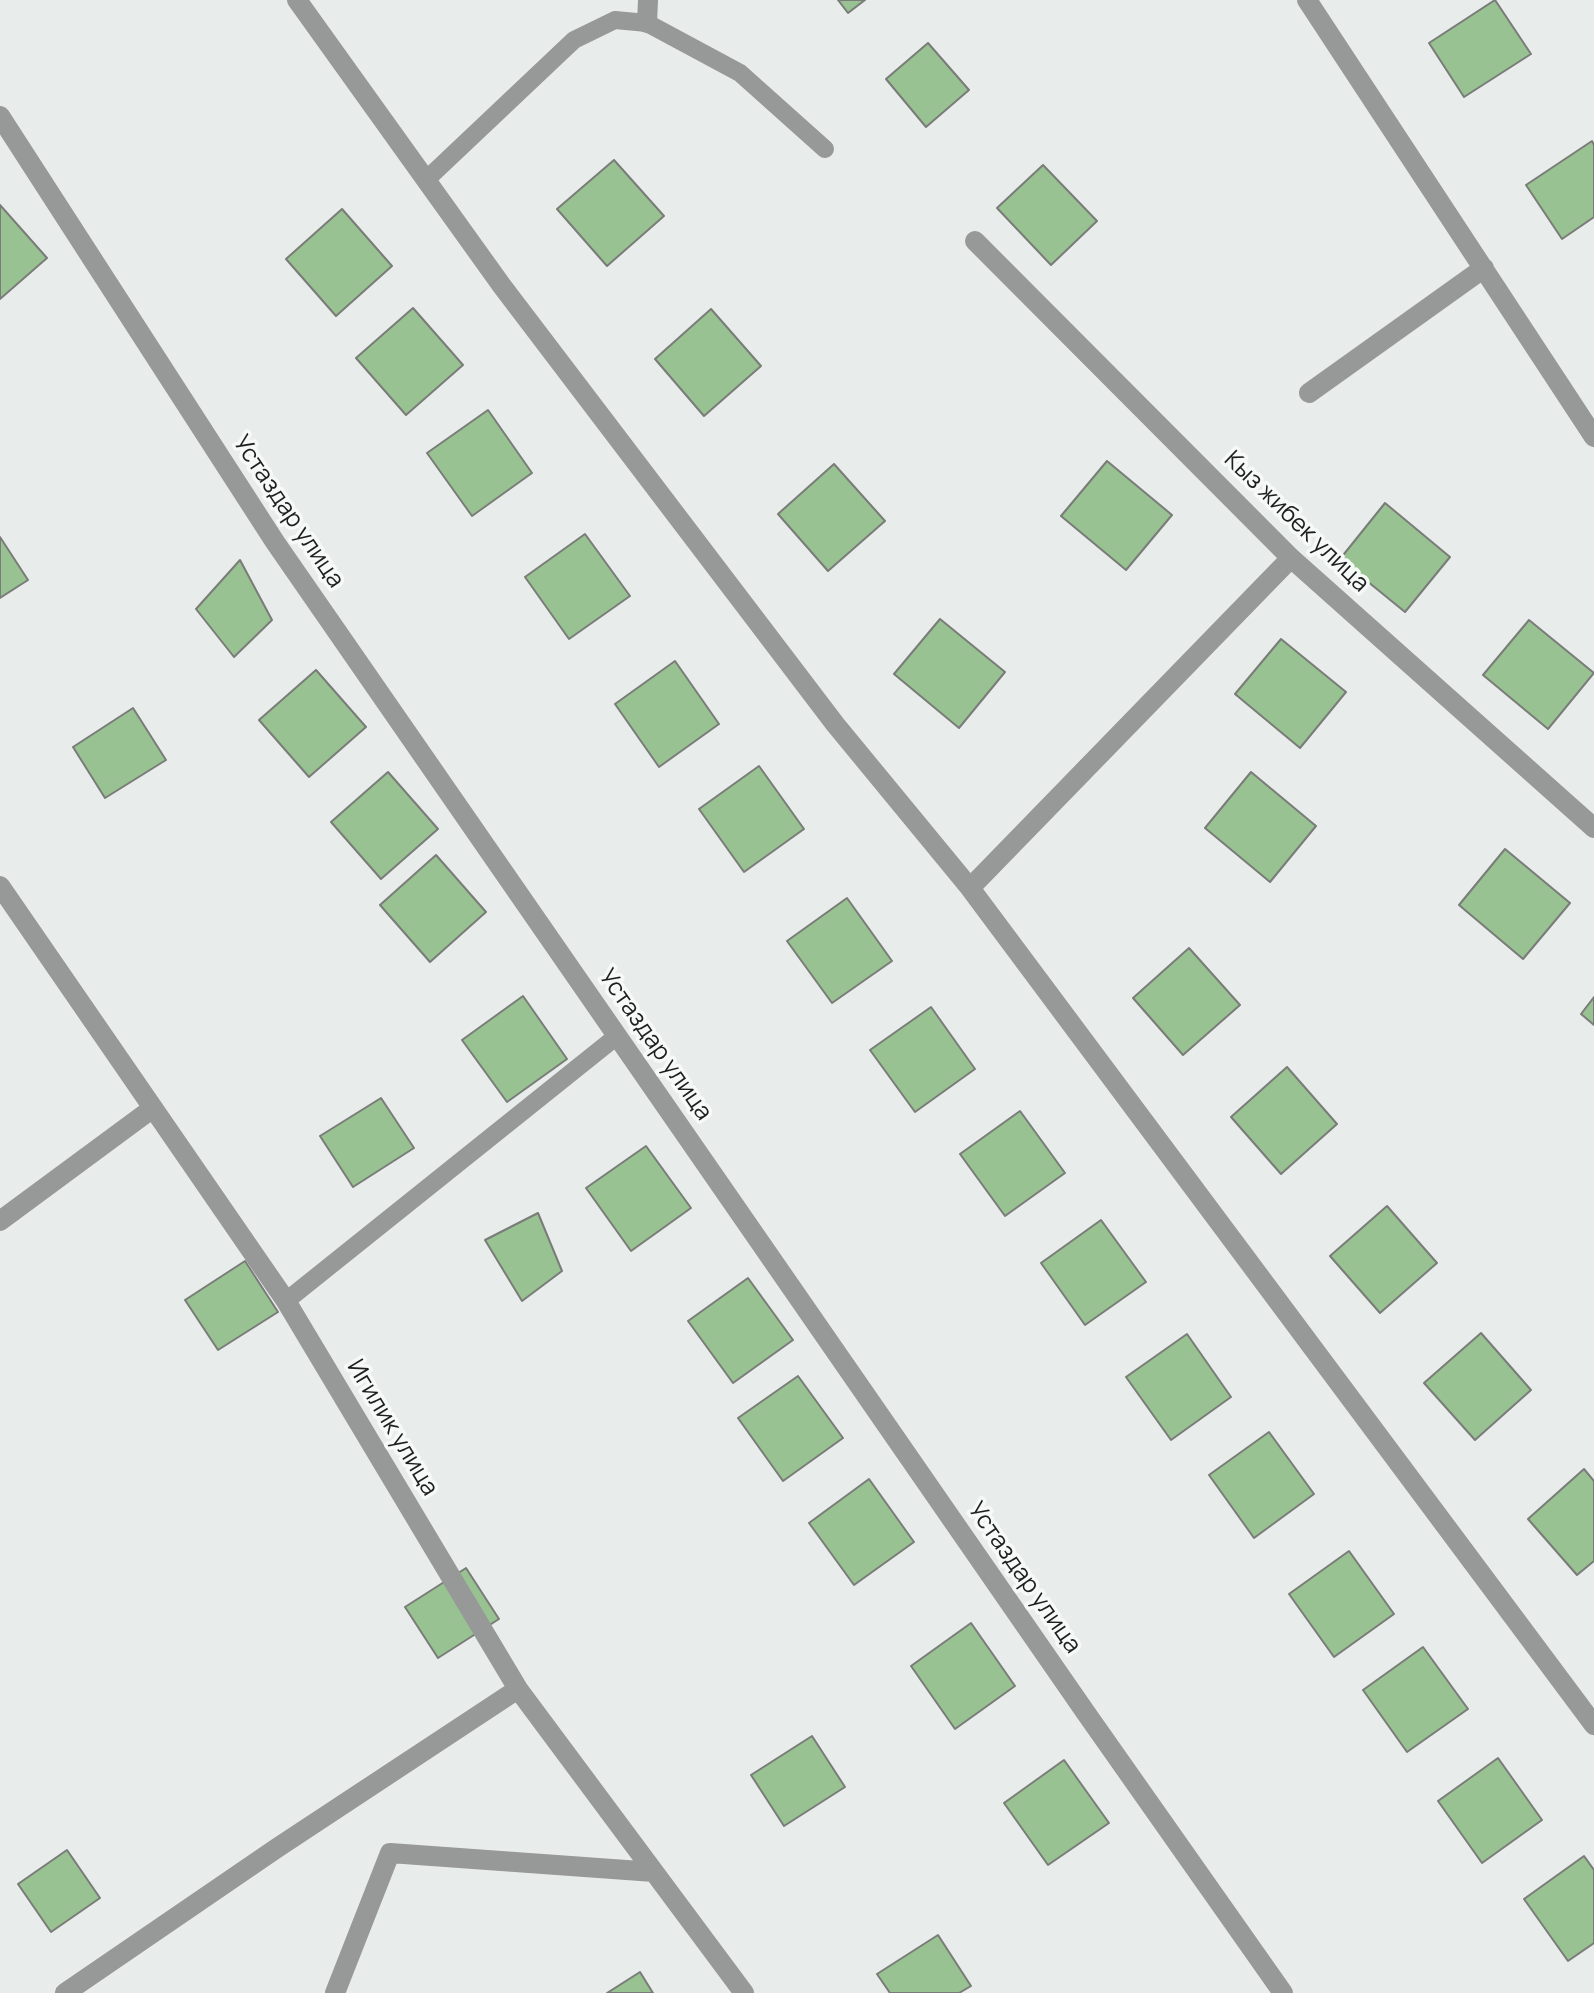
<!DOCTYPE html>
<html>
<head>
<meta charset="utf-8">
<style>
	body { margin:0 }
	canvas { display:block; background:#e8ecea }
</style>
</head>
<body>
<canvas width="1594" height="1993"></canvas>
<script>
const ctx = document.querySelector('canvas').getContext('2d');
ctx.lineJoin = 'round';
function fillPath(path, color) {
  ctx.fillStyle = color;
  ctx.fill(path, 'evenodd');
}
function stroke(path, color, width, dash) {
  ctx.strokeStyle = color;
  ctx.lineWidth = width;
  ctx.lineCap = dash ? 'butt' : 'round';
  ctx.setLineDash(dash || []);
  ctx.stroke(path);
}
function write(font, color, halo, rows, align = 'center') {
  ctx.font = font + ' Manrope,sans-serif';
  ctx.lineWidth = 7;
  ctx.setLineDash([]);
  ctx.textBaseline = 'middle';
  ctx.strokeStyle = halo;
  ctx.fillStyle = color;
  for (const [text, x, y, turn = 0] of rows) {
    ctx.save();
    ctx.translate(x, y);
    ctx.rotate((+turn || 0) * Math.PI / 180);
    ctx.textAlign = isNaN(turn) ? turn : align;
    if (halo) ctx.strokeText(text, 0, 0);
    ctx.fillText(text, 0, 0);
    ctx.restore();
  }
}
const building = new Path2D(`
	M838 0H865L848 13Z
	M1495 0 1531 54 1464 97 1429 43Z
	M928 43 969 90 926 127 886 79Z
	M1592 141 1594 145V217L1562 239 1526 185Z
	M614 160 664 216 607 266 557 209Z
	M1043 165 1097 221 1051 265 997 208Z
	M0 205 47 258 0 299Z
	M342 209 392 266 336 316 286 259Z
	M413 308 463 365 406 415 356 358Z
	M711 309 761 366 704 416 655 359Z
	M488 410 532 473 472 516 427 453Z
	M1107 461 1172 515 1126 570 1061 516Z
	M834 464 885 521 828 571 778 514Z
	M1385 503 1450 557 1405 612 1340 559Z
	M585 534 630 596 569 639 525 577Z
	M0 537 28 580 0 598Z
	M240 560 272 620 234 657 196 609Z
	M940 619 1005 672 959 728 894 674Z
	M1529 620 1594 673 1548 729 1483 675Z
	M1281 639 1346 692 1300 748 1235 694Z
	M675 661 719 724 659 767 615 704Z
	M316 670 366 727 309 777 259 720Z
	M133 708 166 760 105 798 73 747Z
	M759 766 804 829 744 872 699 809Z
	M388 772 438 829 381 879 331 822Z
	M1251 772 1316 826 1270 882 1205 828Z
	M1505 849 1570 903 1523 959 1459 905Z
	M436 855 486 912 430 962 380 905Z
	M847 898 892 961 832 1003 787 941Z
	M1189 948 1240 1005 1183 1055 1133 998Z
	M523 996 567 1059 507 1102 462 1040Z
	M1594 997V1025L1581 1014Z
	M931 1007 975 1069 915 1112 870 1050Z
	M1287 1067 1337 1124 1281 1174 1231 1117Z
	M381 1098 414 1148 353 1187 320 1136Z
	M1020 1111 1065 1173 1005 1216 960 1154Z
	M646 1146 691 1208 631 1251 586 1188Z
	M1387 1206 1437 1263 1380 1313 1330 1256Z
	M538 1213 562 1271 522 1301 485 1240Z
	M1101 1220 1146 1282 1085 1325 1041 1263Z
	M245 1261 278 1312 218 1350 185 1300Z
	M748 1278 793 1340 733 1383 688 1321Z
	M1481 1333 1531 1390 1475 1440 1424 1383Z
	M1187 1334 1231 1397 1171 1440 1126 1377Z
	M798 1376 843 1438 783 1481 738 1418Z
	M1269 1432 1314 1494 1254 1538 1209 1475Z
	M1584 1469 1594 1481V1561L1577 1575 1528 1519Z
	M869 1479 914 1542 854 1585 809 1523Z
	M1349 1551 1394 1614 1334 1657 1289 1594Z
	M466 1568 499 1619 438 1658 405 1607Z
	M971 1623 1015 1686 955 1729 911 1666Z
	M1423 1647 1468 1709 1407 1752 1363 1690Z
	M812 1736 845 1787 784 1826 751 1775Z
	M1498 1758 1542 1820 1482 1863 1438 1801Z
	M1064 1760 1109 1823 1048 1865 1004 1803Z
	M67 1850 100 1898 51 1932 18 1884Z
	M1584 1856 1594 1870V1943L1568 1961 1524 1899Z
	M938 1935 971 1986 959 1993H890L877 1974Z
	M640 1972 653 1993H607Z`);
fillPath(building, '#98c291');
stroke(building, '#7a7c79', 2);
stroke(new Path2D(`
	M427 179 574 40 615 20 647 23 740 73 825 149
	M286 1301 617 1036`), '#979998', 18);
stroke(new Path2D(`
	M297 0 502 286 835 724 970 888 1594 1725
	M1307 0 1594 437
	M647 23 648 0
	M0 116 275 542 1086 1713 1283 1993
	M975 241 1291 558 1594 828
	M1309 393 1484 268
	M0 886 286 1301 518 1689 744 1993
	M970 888 1291 558
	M0 1221 153 1108
	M65 1993 277 1848 518 1689
	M335 1993 390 1853 654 1872`), '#979998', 20);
write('24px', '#1d1e1d', '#f5f9f7', [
	["Устаздар улица",288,512,56],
	["Кыз жибек улица",1296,522,44],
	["Устаздар улица",655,1045,55],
	["Игилик улица",392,1428,59],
	["Устаздар улица",1024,1578,55]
]);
</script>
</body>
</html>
